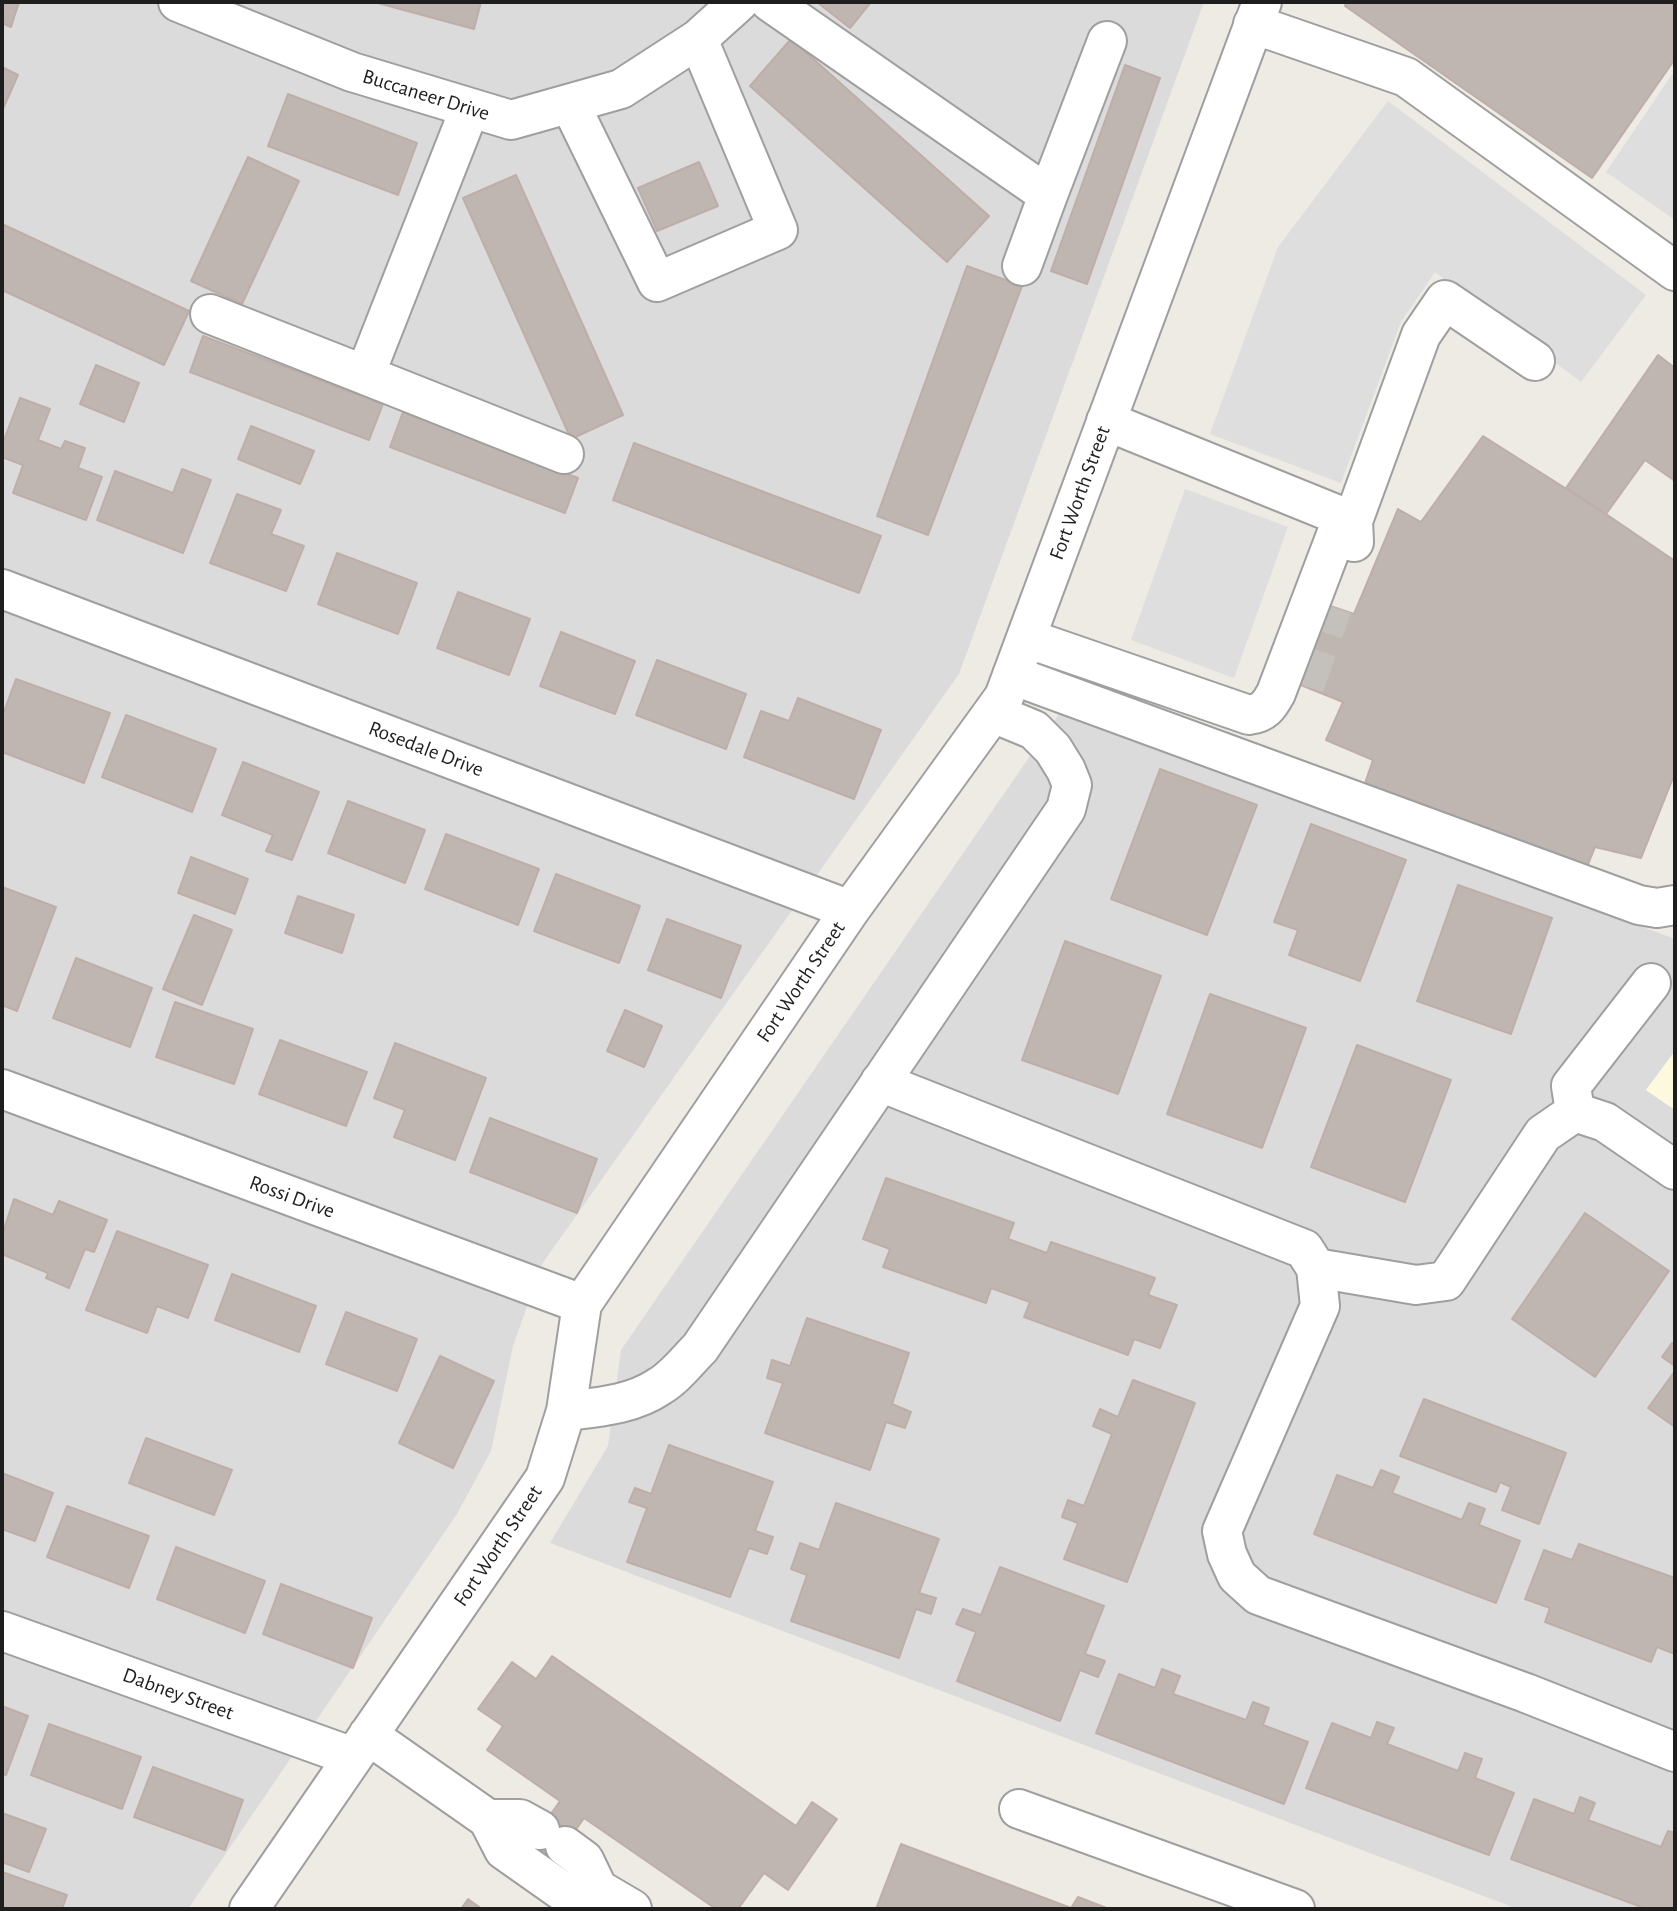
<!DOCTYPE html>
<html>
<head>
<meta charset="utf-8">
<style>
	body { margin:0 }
	#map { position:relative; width:1677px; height:1911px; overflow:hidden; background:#eeeae4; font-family:"Alegreya Sans",sans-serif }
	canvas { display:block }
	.frame { position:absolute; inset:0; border:4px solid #1e1e1e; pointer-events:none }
</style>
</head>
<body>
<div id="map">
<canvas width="1677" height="1911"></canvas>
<div class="frame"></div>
</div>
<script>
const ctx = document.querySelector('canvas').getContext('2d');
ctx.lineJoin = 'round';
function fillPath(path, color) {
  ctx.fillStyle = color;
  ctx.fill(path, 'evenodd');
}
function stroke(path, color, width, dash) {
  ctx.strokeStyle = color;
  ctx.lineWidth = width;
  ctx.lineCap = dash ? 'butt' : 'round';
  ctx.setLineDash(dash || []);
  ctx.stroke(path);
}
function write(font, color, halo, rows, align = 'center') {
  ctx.font = font + ' "Alegreya Sans",sans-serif';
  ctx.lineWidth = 5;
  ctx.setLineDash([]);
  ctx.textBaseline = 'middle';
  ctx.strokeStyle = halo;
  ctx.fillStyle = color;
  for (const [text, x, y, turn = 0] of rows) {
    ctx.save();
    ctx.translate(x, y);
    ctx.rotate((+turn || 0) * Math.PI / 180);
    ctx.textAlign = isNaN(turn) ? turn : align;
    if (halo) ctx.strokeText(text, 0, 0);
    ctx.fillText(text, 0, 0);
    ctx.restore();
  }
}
fillPath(new Path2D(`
	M2 2H1204L959 674 542 1264 513 1346 491 1451 457 1514 188 1909H2Z
	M1061 711 1675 939V1051L1646 1090 1675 1110V1909H1518L550 1543 608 1446 621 1350Z`), '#dcdbdb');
fillPath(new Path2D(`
	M1675 1051V1110L1646 1090Z`), '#fdf9df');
fillPath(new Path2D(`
	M1675 70V220L1606 172Z
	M1388 101 1646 295 1581 382 1435 272 1401 322 1341 483 1210 434 1278 247Z
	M1185 489 1288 527 1234 678 1131 640Z`), '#dedede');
const building = new Path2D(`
	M2 2H19L11 27 2 23Z
	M374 2H481L474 29Z
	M817 2H871L850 28Z
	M1346 2H1675V59L1592 178 1345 6Z
	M791 39 989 216 947 262 750 86Z
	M1125 65 1160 78 1087 284 1051 271Z
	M2 67 18 75 2 111Z
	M288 94 417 143 398 195 268 146Z
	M248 157 299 181 242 304 191 281Z
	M699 162 718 206 657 231 638 188Z
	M516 175 623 415 571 439 463 198Z
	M2 224 189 311 164 365 2 290Z
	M967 266 1022 286 928 535 877 516Z
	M203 336 383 404 369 440 190 372Z
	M1658 355 1675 368V481L1645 460 1606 514 1566 488Z
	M96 365 139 383 124 422 80 404Z
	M20 398 50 409 38 440 61 449 65 441 85 448 78 468 102 477 86 520 13 493 23 465 2 457V445Z
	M403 412 578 478 565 513 390 447Z
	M251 426 314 451 300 484 238 459Z
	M1483 436 1606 514 1675 561V773L1641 858 1595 847 1583 877 1362 792 1373 760 1326 740 1343 702 1291 681 1324 604 1354 614 1398 509 1421 522Z
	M634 443 881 536 859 593 613 500Z
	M182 469 211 480 183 553 97 520 115 471 173 493Z
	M237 494 281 510 271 534 304 546 286 591 210 563Z
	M337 553 417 583 398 634 318 604Z
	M458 592 530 619 509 675 437 648Z
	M561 632 635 661 615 714 540 686Z
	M657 660 746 694 726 749 636 715Z
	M16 679 110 713 84 783 2 752V717Z
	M798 698 881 730 854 799 744 757 761 711 789 721Z
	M126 715 216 749 192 812 102 777Z
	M243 762 319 792 292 860 266 851 273 835 222 815Z
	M1160 769 1257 805 1207 935 1111 899Z
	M348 801 425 830 405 883 328 853Z
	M1311 824 1406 860 1360 981 1289 955 1298 930 1274 922Z
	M446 834 539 869 518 925 425 889Z
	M191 857 248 879 235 914 178 893Z
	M556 874 640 906 619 963 534 931Z
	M1458 885 1552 918 1511 1034 1417 1001Z
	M2 887 56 907 17 1011 2 1005Z
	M298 896 354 915 342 953 285 933Z
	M194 915 232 930 202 1005 163 989Z
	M667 919 741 946 721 998 648 970Z
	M1065 941 1161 976 1118 1094 1022 1060Z
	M76 958 152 988 130 1047 53 1018Z
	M1210 994 1306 1028 1262 1148 1167 1114Z
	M175 1002 253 1029 234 1084 156 1057Z
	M625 1010 662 1026 644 1067 607 1051Z
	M280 1040 367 1072 346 1126 259 1094Z
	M395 1043 486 1078 455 1160 394 1137 405 1110 374 1098Z
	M1357 1045 1451 1080 1405 1202 1311 1167Z
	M490 1118 597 1159 577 1213 470 1172Z
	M886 1178 1014 1223 1008 1239 1047 1253 1051 1242 1155 1278 1148 1295 1177 1305 1160 1348 1134 1339 1128 1355 1024 1317 1030 1302 991 1288 986 1303 883 1267 890 1249 863 1239Z
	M14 1199 53 1215 59 1201 107 1220 94 1252 85 1249 69 1288 46 1278 48 1273 2 1254V1235Z
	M1585 1213 1669 1271 1595 1377 1512 1319Z
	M117 1231 208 1265 188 1318 157 1306 147 1333 86 1310Z
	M232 1274 316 1306 299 1352 215 1320Z
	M346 1312 417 1339 397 1391 326 1364Z
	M807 1318 909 1353 892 1404 911 1412 905 1428 886 1422 870 1470 765 1433 783 1383 767 1378 772 1360 790 1366Z
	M1672 1343 1675 1346V1366L1662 1357Z
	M440 1356 494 1381 453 1468 399 1443Z
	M1675 1371V1427L1648 1408Z
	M1133 1380 1195 1403 1127 1582 1064 1559 1078 1523 1062 1517 1068 1500 1084 1506 1112 1434 1093 1426 1100 1409 1118 1417Z
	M1424 1399 1566 1453 1539 1524 1502 1510 1511 1487 1500 1482 1496 1492 1400 1456Z
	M146 1438 232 1470 214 1515 129 1483Z
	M669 1445 773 1482 755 1531 773 1537 767 1554 749 1548 730 1597 627 1562 647 1508 629 1502 635 1488 651 1494Z
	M1381 1470 1399 1477 1392 1493 1462 1520 1469 1503 1485 1509 1479 1525 1520 1541 1496 1603 1314 1534 1337 1475 1373 1488Z
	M2 1473 53 1493 35 1541 2 1529Z
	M836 1503 939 1539 919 1593 936 1598 931 1614 916 1609 899 1658 791 1621 807 1575 791 1569 800 1543 819 1550Z
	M67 1506 149 1536 129 1588 47 1557Z
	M1579 1544 1675 1578V1654L1657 1647 1651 1662 1545 1622 1550 1608 1525 1599 1544 1550 1572 1560Z
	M176 1547 265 1581 245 1633 157 1599Z
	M1000 1567 1104 1606 1085 1654 1105 1661 1098 1677 1080 1670 1060 1721 957 1681 976 1632 956 1624 963 1609 981 1615Z
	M281 1584 372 1618 353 1668 263 1634Z
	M552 1656 796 1826 812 1802 837 1819 788 1890 764 1873 738 1909H716L584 1818 551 1865 527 1848 560 1801 487 1750 503 1726 478 1709 512 1662 536 1679Z
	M1162 1669 1180 1676 1173 1694 1246 1720 1253 1702 1269 1708 1263 1725 1308 1742 1284 1804 1096 1733 1119 1674 1155 1688Z
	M2 1706 28 1716 6 1775 2 1773Z
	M1377 1722 1394 1728 1387 1744 1458 1771 1465 1753 1482 1759 1475 1778 1514 1793 1489 1855 1306 1788 1332 1723 1371 1738Z
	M49 1724 141 1757 122 1809 31 1775Z
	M153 1767 243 1800 225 1850 134 1817Z
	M1580 1797 1595 1803 1588 1820 1661 1847 1668 1831 1675 1833V1909H1647L1511 1859 1534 1799 1574 1814Z
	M2 1813 46 1829 29 1872 2 1862Z
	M901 1844 1071 1908 1078 1897 1109 1909H876Z
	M2 1872 67 1895 62 1909H2Z
	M468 1899 482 1909H461Z`);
fillPath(building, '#bfb5b1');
stroke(building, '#bfaea8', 2);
stroke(new Path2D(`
	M1305 686 1333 607`), '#c4c1bc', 38, [38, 19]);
const minor = new Path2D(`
	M178 2 352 72 511 120 621 89 698 39 739 2
	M770 2 1048 195 1107 41
	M1253 24 1406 77 1675 271
	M570 104 657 282 778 230 698 39
	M470 108 365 375 564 454
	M1022 266 1048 195
	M210 314 365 375
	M1106 421 1353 521 1354 542
	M2 589 850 910
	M1026 638 1249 715C1264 713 1269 706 1276 693L1336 535 1353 521 1421 335 1445 300 1535 361
	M1012 675 1639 905 1657 908 1675 905
	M880 1082 1304 1249 1316 1268 1320 1306 1222 1531 1227 1554 1237 1576 1258 1595 1526 1693 1675 1752
	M2 1089 582 1304
	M1575 1112 1571 1086 1651 983
	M1316 1268 1416 1285 1446 1281 1543 1134 1575 1112 1605 1122 1675 1170
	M566 1411C599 1407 632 1405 660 1386 675 1377 687 1361 700 1348L1066 809 1072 785 1066 770 1053 749 1034 730 993 713
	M2 1631 353 1757
	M368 1735 488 1819H520L540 1830
	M1019 1809 1295 1909
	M488 1819 504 1850 565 1893 598 1889
	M565 1846 584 1860 598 1889 632 1909
	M249 1909 545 1478 566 1411 582 1304 850 910 1004 697 1262 2`);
stroke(minor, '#9f9f9f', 42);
stroke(minor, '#fff', 38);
write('21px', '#1e1e1e', '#fff', [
	["Buccaneer Drive",426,95,17],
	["Fort Worth Street",1080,493,-70],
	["Rosedale Drive",426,749,21],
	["Fort Worth Street",801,982,-56],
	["Rossi Drive",292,1197,20],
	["Fort Worth Street",498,1546,-56],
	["Dabney Street",178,1694,20]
]);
</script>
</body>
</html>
